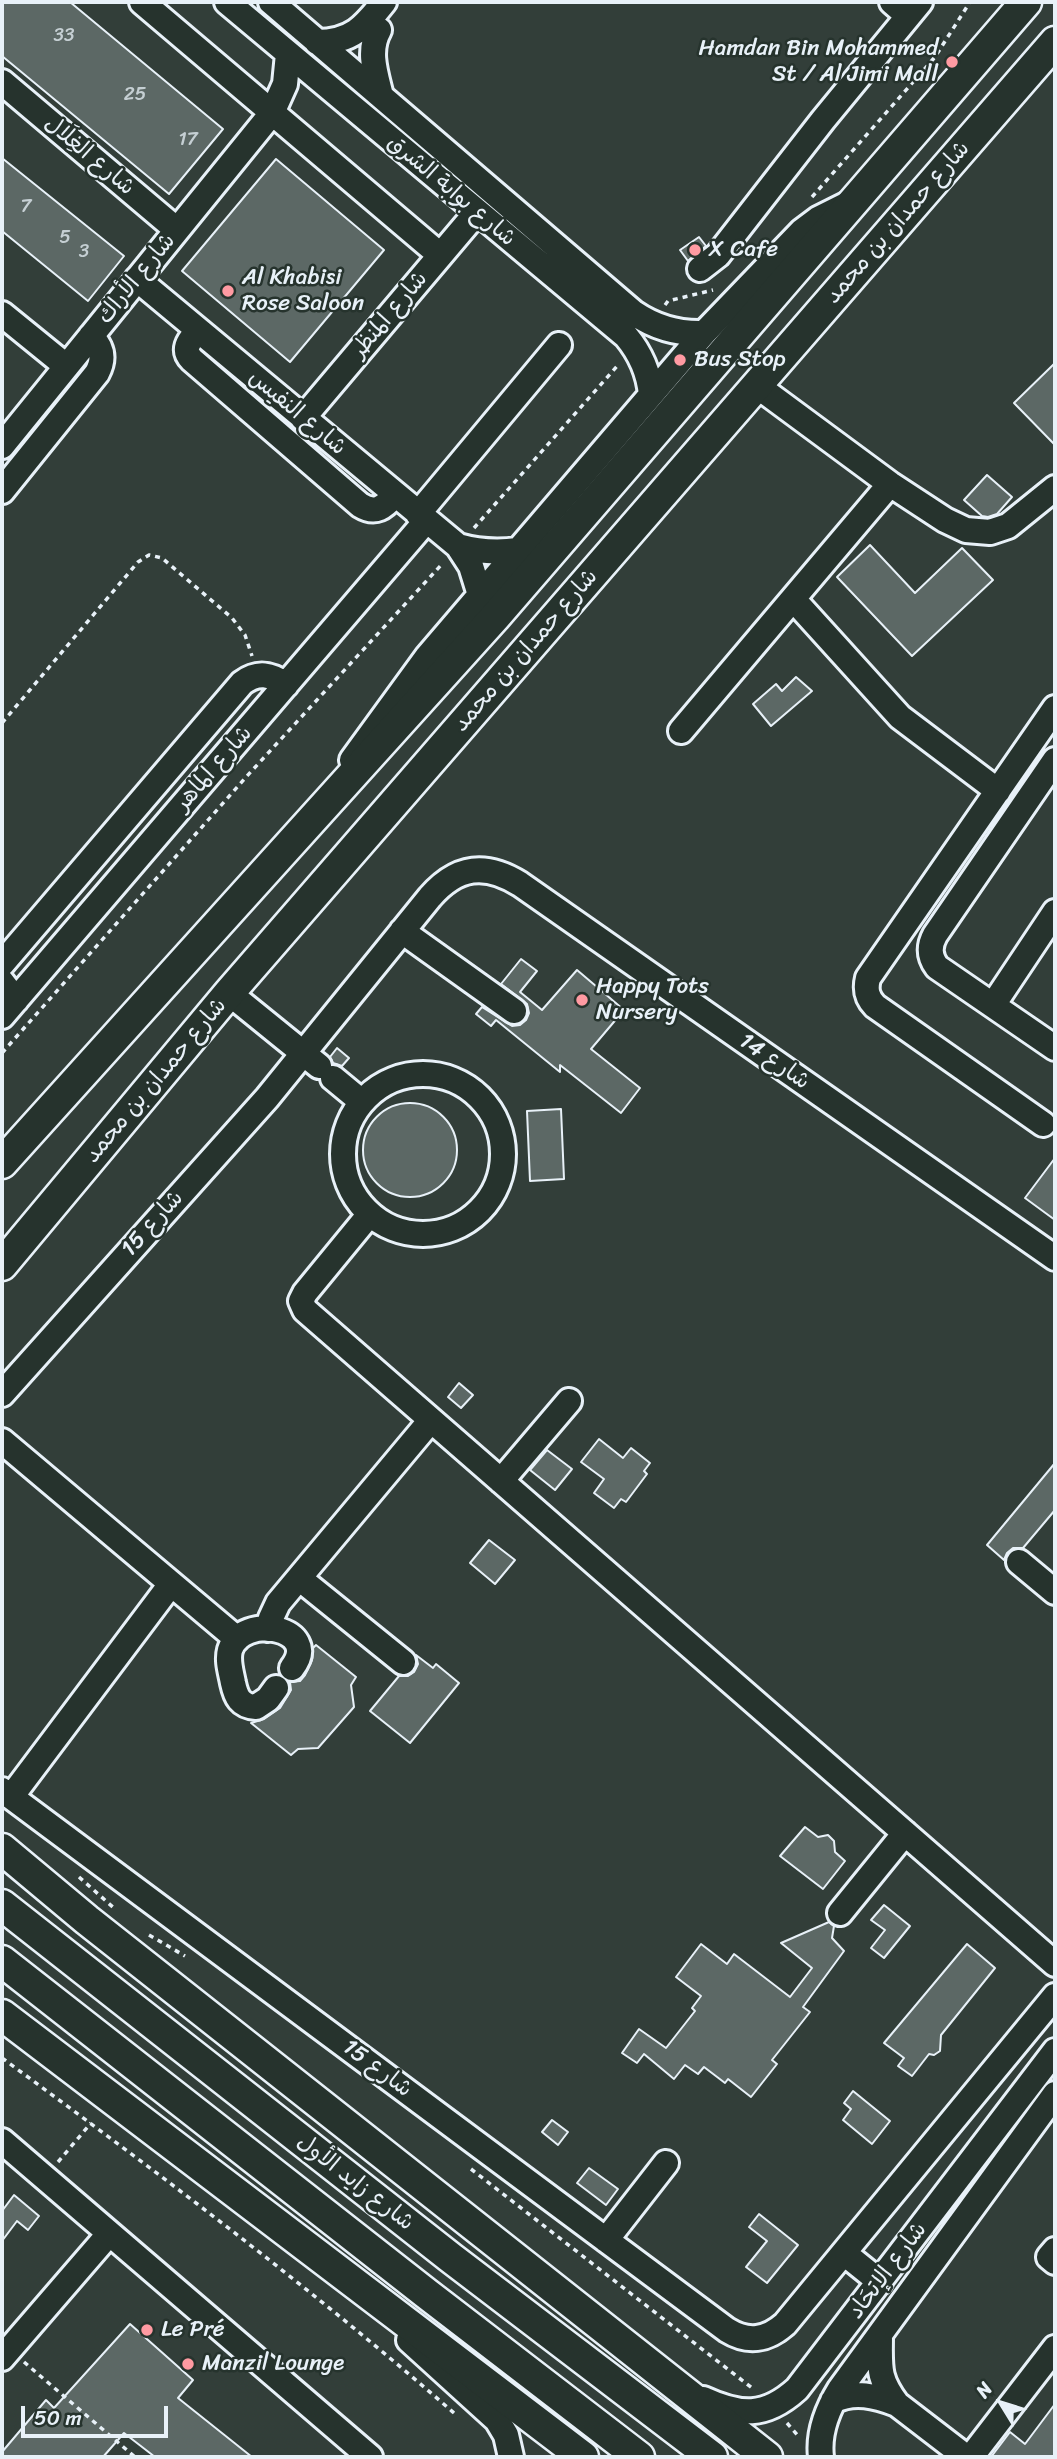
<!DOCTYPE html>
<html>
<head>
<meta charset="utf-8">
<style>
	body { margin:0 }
	#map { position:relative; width:1057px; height:2459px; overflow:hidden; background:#323e39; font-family:Sriracha,sans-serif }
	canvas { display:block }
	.frame { position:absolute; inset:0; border:4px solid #e8f1f8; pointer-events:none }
	.north { position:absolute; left:966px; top:2368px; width:70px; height:70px; -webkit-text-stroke:5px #26332d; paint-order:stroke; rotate:308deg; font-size:19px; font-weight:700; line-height:28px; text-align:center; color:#e8f1f8 }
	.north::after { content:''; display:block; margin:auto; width:24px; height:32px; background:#e8f1f8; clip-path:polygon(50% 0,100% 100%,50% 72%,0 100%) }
	.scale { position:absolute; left:21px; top:2406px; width:147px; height:32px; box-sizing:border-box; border:4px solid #e8f1f8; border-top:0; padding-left:9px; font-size:21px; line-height:24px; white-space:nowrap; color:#e8f1f8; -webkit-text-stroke:5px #26332d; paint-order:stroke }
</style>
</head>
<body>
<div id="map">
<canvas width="1057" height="2459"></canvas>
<div class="frame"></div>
<div class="north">N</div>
<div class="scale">50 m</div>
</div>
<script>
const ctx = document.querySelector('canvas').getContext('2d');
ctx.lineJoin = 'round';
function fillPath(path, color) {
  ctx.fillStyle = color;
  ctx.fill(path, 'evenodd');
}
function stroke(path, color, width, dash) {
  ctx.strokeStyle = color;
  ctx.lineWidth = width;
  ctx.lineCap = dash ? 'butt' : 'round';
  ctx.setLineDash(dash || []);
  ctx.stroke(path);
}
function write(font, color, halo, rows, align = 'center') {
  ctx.font = font + ' Sriracha,"Playpen Sans Arabic",sans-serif';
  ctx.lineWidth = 5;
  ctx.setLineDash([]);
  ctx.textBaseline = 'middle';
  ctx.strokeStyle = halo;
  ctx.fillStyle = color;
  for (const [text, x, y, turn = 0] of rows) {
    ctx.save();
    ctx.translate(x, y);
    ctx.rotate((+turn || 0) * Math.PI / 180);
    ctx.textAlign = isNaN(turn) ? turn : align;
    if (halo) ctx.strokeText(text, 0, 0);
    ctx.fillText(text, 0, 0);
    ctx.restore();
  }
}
const building = new Path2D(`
	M2 2H70L223 129 169 194 2 56Z
	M2 158 124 256 88 301 2 231Z
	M276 159 384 250 290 362 182 271Z
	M699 237 706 246 688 261 680 250Z
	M1055 363V445L1014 403Z
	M987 475 1012 497 997 514 988 517 982 516 964 500Z
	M870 545 915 593 962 548 993 580 912 656 837 577Z
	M796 677 812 691 771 726 753 704 776 684 782 691Z
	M521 959 537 971 520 992 542 1010 577 970 624 1010 591 1049 640 1088 621 1113 560 1065V1072L496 1020 491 1026 476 1014 482 1007 512 1026 520 1025 526 1020 529 1013 527 1004 501 984Z
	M337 1048 349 1058 342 1066 333 1063 330 1057Z
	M363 1150a47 47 0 1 1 94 0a47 47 0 1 1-94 0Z
	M561 1109 564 1179 530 1181 527 1111Z
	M1055 1158V1220L1025 1198Z
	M459 1383 473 1395 461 1408 448 1397Z
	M599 1439 623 1458 631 1448 650 1463 644 1471 647 1474 626 1502 621 1499 614 1508 594 1493 604 1479 581 1462Z
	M547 1450 572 1469 555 1490 530 1470Z
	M1055 1463V1510L1023 1548H1013L1007 1553 1004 1560 987 1545Z
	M489 1540 515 1560 495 1584 470 1563Z
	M316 1645 356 1677 351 1685 354 1707 318 1748 298 1749 291 1755 251 1723 264 1719 280 1708 291 1690 290 1682 300 1681 305 1675 312 1660 313 1648Z
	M416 1655 433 1668 436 1664 459 1683 410 1743 370 1711 399 1676H408L414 1672 418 1664Z
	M805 1827 818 1837 828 1835 834 1841 835 1852 845 1861 823 1889 780 1856Z
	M884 1905 910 1926 884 1958 871 1948 885 1930 871 1920Z
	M829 1922 834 1926 832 1938 844 1951 803 2007 810 2012 772 2060 777 2064 751 2097 728 2079 725 2083 704 2067 698 2074 685 2065 674 2079 644 2054 637 2063 622 2053 639 2029 666 2048 695 2011 692 2008 701 1996 676 1977 701 1944 727 1964 734 1954 790 1997 812 1968 781 1943Z
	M967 1944 995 1968 941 2035 940 2051 934 2055 929 2054 912 2076 898 2066 904 2058 884 2043Z
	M853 2091 890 2121 872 2144 843 2120 851 2109 844 2103Z
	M552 2120 568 2132 558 2145 542 2132Z
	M589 2168 618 2189 606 2205 577 2183Z
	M14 2195 39 2216 28 2230 17 2221 2 2241V2211Z
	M759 2214 798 2245 767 2283 746 2267 767 2241 749 2227Z
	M130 2324 193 2380 178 2398 252 2457H155L124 2433 103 2457H2V2452L46 2400 54 2408Z
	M1055 2404V2457H991L1010 2432 1025 2444Z`);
fillPath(building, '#5c6865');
stroke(building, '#e8f1f8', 2);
const minor = new Path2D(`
	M142 2 440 255
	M227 2 626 336C641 354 649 372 651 395
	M271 2 634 313C656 328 678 334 704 333
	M892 2 908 16
	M379 30C367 51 376 75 381 96
	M317 42C352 42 364 27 384 2
	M2 82 177 230
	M700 269 718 255 823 120 920 2
	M137 279 458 546 471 566 480 595
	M2 314 66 366
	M198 330C190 340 181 349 192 360L360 505C376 515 384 507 395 495
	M756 385 890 484 945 520 966 530 990 532 1008 526 1055 488
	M303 418 477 212
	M2 446 272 113 285 84 288 54
	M2 491 97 373C105 358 102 347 91 336
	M418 514 559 345
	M458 546C479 552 497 553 518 550
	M794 600 900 717 998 791
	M681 731 890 484
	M352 760 427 657 704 333 802 231 818 219 850 203
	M1055 760 935 935C929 946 929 956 937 967L1055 1048
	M402 931 514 1011
	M2 964 242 683C258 671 271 674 286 685
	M2 982 16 1000
	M229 993 319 1066
	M993 1005 1055 912
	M2 1016 426 521
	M343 1154a80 80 0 1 1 160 0a80 80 0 1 1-160 0Z
	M333 1078 362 1102
	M1043 1124 875 1006C867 998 865 990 868 978L1055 708
	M369 1215 305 1293 301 1301 305 1310 1055 1964
	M2 1394 267 1098 430 897C457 866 485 862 520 884L1055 1258
	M2 1441 237 1639
	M501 1481 569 1401
	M1019 1562 1055 1592
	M299 1578 403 1662
	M268 1629 271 1618 278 1603 431 1420
	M276 1688 268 1699 256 1707C240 1706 236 1697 233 1683 231 1672 227 1661 230 1650 242 1612 323 1628 292 1668
	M2 1790 727 2330C748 2343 767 2340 785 2324L1055 1996
	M11 1797 171 1584
	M840 1913 905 1833
	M2 2141 370 2457
	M606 2240 666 2163
	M1055 2250 1049 2257 1055 2262
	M844 2253 880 2282
	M880 2335C880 2367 877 2377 897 2404L966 2457
	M409 2340 497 2420 506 2435 511 2457
	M2 2358 109 2234
	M703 2399C740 2416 765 2418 797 2389L1055 2051
	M833 2401C854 2390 876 2396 897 2404
	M821 2457C818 2432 827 2410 840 2389L1055 2094
	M971 2457 1055 2348`);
const major = new Path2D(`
	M2 1163 495 617 1026 2
	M2 1265 229 993 1055 42
	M2 1849 87 1920 767 2457
	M2 1905 451 2258 712 2457
	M2 1961 427 2294 639 2457
	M2 2015 583 2457`);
stroke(minor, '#e8f1f8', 30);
stroke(major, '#e8f1f8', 35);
stroke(new Path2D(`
	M812 197 935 57 970 2
	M665 305 668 301 713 290
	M474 528 619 364
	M2 723 138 562 149 555 162 558 232 618 245 635 252 656
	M2 1053 247 776 443 563
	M79 1877 115 1909
	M149 1935 185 1956
	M2 2058C156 2171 310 2287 454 2413
	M58 2162 91 2123
	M471 2169 752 2388
	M24 2362 135 2457
	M787 2423 800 2438`), '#e8f1f8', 3.5, [5, 5]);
stroke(minor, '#26332d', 24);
stroke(major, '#26332d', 30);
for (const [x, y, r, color] of [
	[952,62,7,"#ff9aa2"],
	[695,250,7,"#ff9aa2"],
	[228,291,7,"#ff9aa2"],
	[680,360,7,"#ff9aa2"],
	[582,1000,7,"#ff9aa2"],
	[147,2330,7,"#ff9aa2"],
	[188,2364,7,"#ff9aa2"]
]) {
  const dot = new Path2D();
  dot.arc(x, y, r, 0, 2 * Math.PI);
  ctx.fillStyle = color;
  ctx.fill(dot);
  stroke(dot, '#26332d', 2.5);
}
write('19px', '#c5cfd3', null, [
	["33",64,36],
	["25",135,95],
	["17",188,140],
	["7",26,207],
	["5",65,238],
	["3",84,252]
]);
write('23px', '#e8f1f8', '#26332d', [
	["Hamdan Bin Mohammed",938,49,"right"],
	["St / Al Jimi Mall",938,75,"right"],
	["X Cafe",709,250],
	["Al Khabisi",242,278],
	["Rose Saloon",242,304],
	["Bus Stop",694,360],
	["Happy Tots",596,987],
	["Nursery",596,1013],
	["Le Pré",161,2330],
	["Manzil Lounge",202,2364]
], 'left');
write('23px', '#e8f1f8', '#26332d', [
	["شارع الغِلَال",89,156,40],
	["شارع بوابة الشرق",451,191,40],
	["شارع حمدان بن محمد",898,223,-49],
	["شارع الأراك",137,279,-51],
	["شارع المنظر",390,315,-50],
	["شارع النفيس",297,413,40],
	["شارع حمدان بن محمد",526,651,-49],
	["شارع الماهر",214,769,-49],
	["شارع 14",774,1062,35],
	["شارع حمدان بن محمد",156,1081,-50],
	["شارع 15",153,1224,-48],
	["شارع 15",377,2069,37],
	["شارع زايد الأول",355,2183,38],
	["شارع الإتحَاد",888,2271,-53]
]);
</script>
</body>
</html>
